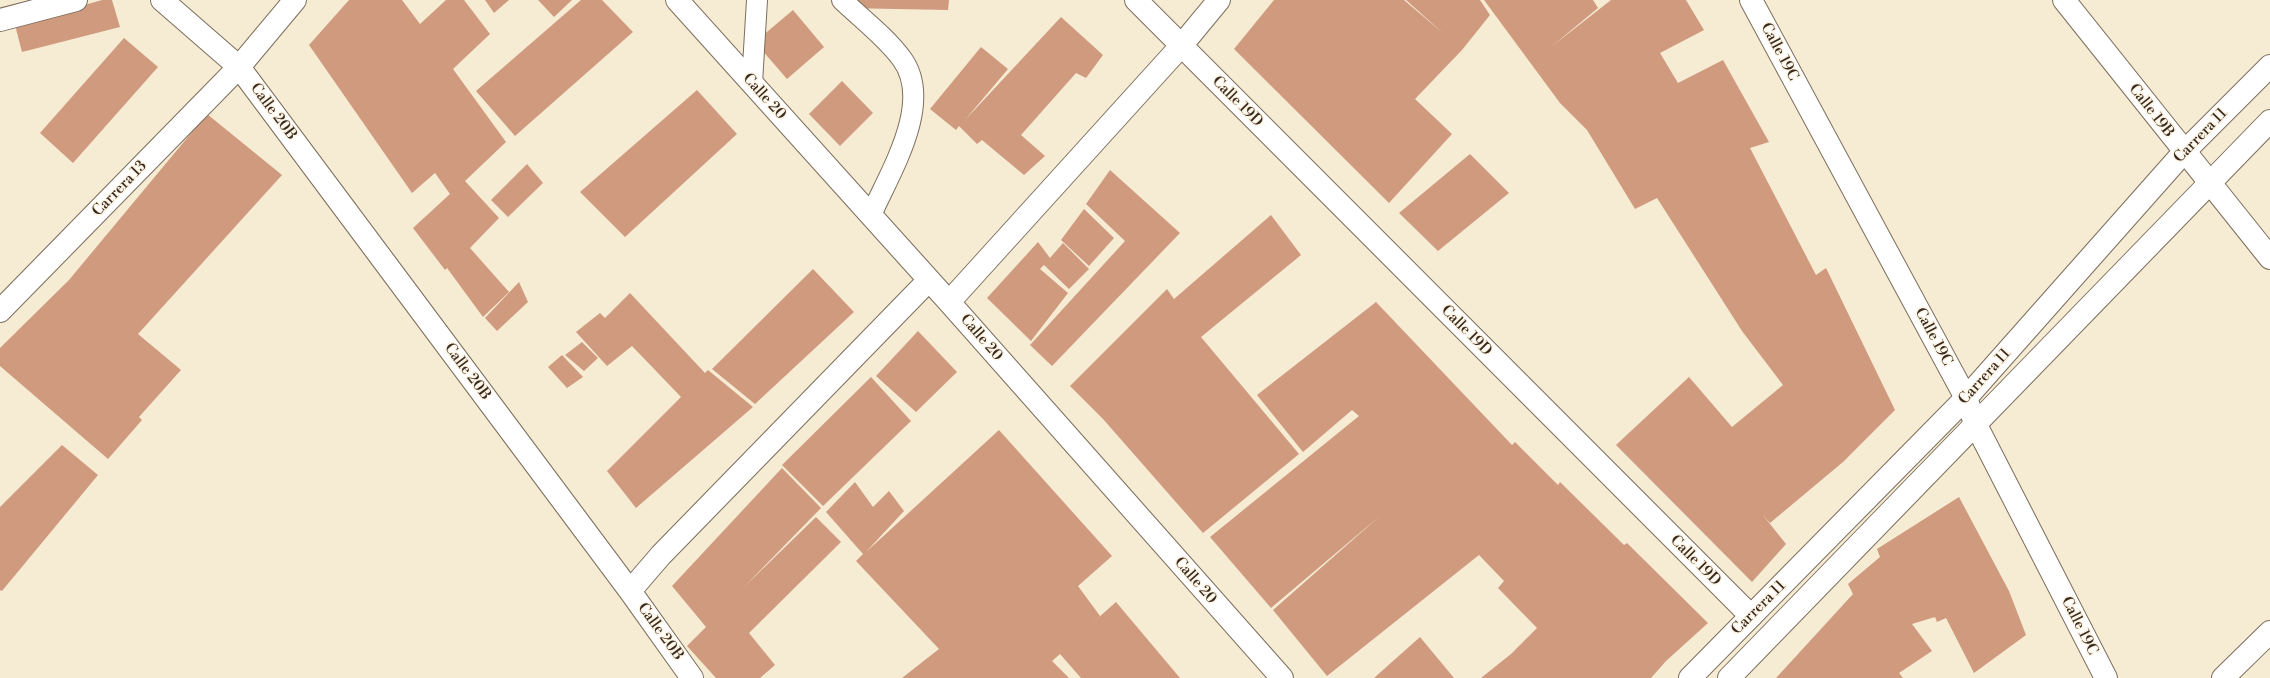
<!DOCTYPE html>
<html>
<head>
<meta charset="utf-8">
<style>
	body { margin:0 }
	canvas { display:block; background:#f6ebd3 }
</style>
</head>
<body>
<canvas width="2270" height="678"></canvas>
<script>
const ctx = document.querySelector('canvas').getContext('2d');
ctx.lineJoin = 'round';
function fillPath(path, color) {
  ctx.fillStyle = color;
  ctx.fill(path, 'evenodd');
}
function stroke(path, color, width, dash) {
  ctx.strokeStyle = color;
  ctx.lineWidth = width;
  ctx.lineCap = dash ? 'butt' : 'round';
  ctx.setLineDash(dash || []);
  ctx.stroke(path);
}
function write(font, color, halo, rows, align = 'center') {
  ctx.font = font + ' "Libre Bodoni",serif';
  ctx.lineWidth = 3;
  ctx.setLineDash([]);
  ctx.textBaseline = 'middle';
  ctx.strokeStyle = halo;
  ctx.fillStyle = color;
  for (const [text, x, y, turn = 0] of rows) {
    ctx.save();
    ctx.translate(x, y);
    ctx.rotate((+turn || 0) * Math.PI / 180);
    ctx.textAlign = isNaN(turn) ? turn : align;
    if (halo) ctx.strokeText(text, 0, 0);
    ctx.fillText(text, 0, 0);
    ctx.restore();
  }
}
fillPath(new Path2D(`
	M102 0H112L120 27 22 52 15 25Z
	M349 0H402L420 24 446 0H464L490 34 453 69 506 142 465 181 499 218 470 248 509 292 483 317 447 268 445 270 413 228 450 194 435 173 412 193 309 45Z
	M485 0H509L494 13Z
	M538 0H572L554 17Z
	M581 0H602L633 32 515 136 476 91Z
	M844 0H949L948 10 844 8Z
	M1274 0H1404L1444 34 1406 0H1480L1490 15 1462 50 1415 99 1452 134 1389 203 1234 49Z
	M1484 0H1593L1598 8 1551 47 1611 0H1686L1704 30 1660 53 1678 83 1723 60 1769 142 1750 148 1816 275 1826 268 1895 410 1843 462 1770 523 1762 514 1786 544 1752 582 1616 445 1689 377 1732 427 1783 385 1742 331 1657 198 1635 209 1587 130 1560 103Z
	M793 10 824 47 787 79 755 42Z
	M1061 17 1103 55 1086 78 1076 73 1021 135 1045 156 1024 175 982 140 977 144 959 126 956 130 930 109 981 47 1008 69 965 120Z
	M124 38 158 67 73 163 40 133Z
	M842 81 873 113 840 146 809 114Z
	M697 90 737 134 625 237 580 192Z
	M207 114 282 175 138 334 181 370 139 417 142 420 108 459 0 366V348L69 280Z
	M1470 154 1509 193 1438 251 1399 213Z
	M527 164 543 183 508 217 491 200Z
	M1110 170 1180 233 1052 366 1030 345 1125 241 1086 204Z
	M1084 209 1114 238 1089 266 1061 240Z
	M1271 215 1301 255 1201 337 1299 454 1203 533 1103 419 1070 386 1167 289 1174 299Z
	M1038 242 1050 258 1063 243 1089 269 1069 289 1044 265 1040 269 1068 293 1031 341 987 298Z
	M813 269 854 312 755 404 712 369Z
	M519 282 528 302 497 331 485 318Z
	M630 293 705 373 708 370 753 407 636 508 607 471 681 397 632 346 607 366 576 332 600 313 605 318Z
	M1376 302 1512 445 1515 442 1558 485 1560 482 1624 545 1627 543 1708 623 1666 661 1651 678H1481L1511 654 1537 628 1498 588 1504 581 1479 555 1327 676 1273 610 1381 515 1271 608 1210 537 1359 416 1352 410 1303 452 1257 395Z
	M918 331 957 372 916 412 876 376Z
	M582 342 598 358 584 371 565 355Z
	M562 355 583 377 567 388 548 367Z
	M871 377 911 421 823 506 782 465Z
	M999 430 1112 556 1078 586 1100 616 1089 626 1116 602 1180 678H1081L1060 654 1052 661 1069 678H902L939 649 856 561 863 554 826 512 855 482 873 507 889 491 904 511 866 552Z
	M62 445 98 475 2 591 0 590V507Z
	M782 468 821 508 744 587 816 517 841 542 749 633 775 665 760 678H716L687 646 706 627 672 586Z
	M1959 497 2009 591 2026 635 1974 673 1946 618 1937 622 1935 617 1912 624 1932 651 1899 673 1903 678H1776L1853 594 1848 584 1880 557 1877 549Z
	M1420 637 1454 678H1374Z`), '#d09a7e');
const service = new Path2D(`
	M842 0C862 19 886 37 902 59 934 103 890 172 871 215
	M752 83 757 0`);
const minor = new Path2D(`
	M162 0 239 67 630 591 692 678
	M677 0 949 302 1282 678
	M1136 0 1751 616
	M1751 0 1966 398 1975 423 2106 678
	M2064 0 2270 258
	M0 20 76 0
	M949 302 1181 46 1219 0
	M0 311 239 67 295 0
	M630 591 661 555 929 280
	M2223 678 2270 632`);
const secondary = new Path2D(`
	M1690 678 1966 398 2184 152 2270 66
	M1729 678 2270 121`);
stroke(service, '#7c6e5d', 22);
stroke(minor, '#7c6e5d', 24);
stroke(secondary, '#7c6e5d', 24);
stroke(service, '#fff', 20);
stroke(minor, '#fff', 22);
stroke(secondary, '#fff', 22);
write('15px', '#3b2a1e', '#fcf5e5', [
	["Calle 19C",1779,52,62],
	["Calle 20",764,97,48],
	["Calle 19D",1237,102,45],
	["Calle 19B",2151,111,52],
	["Calle 20B",273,112,53],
	["Carrera 11",2201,136,-46],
	["Carrera 13",120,189,-46],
	["Calle 19D",1466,331,45],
	["Calle 19C",1933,337,62],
	["Calle 20",981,338,49],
	["Calle 20B",467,372,53],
	["Carrera 11",1985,377,-48],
	["Calle 19D",1695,561,45],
	["Calle 20",1195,581,49],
	["Carrera 11",1759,608,-45],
	["Calle 19C",2079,626,63],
	["Calle 20B",660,632,54]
]);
</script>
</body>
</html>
